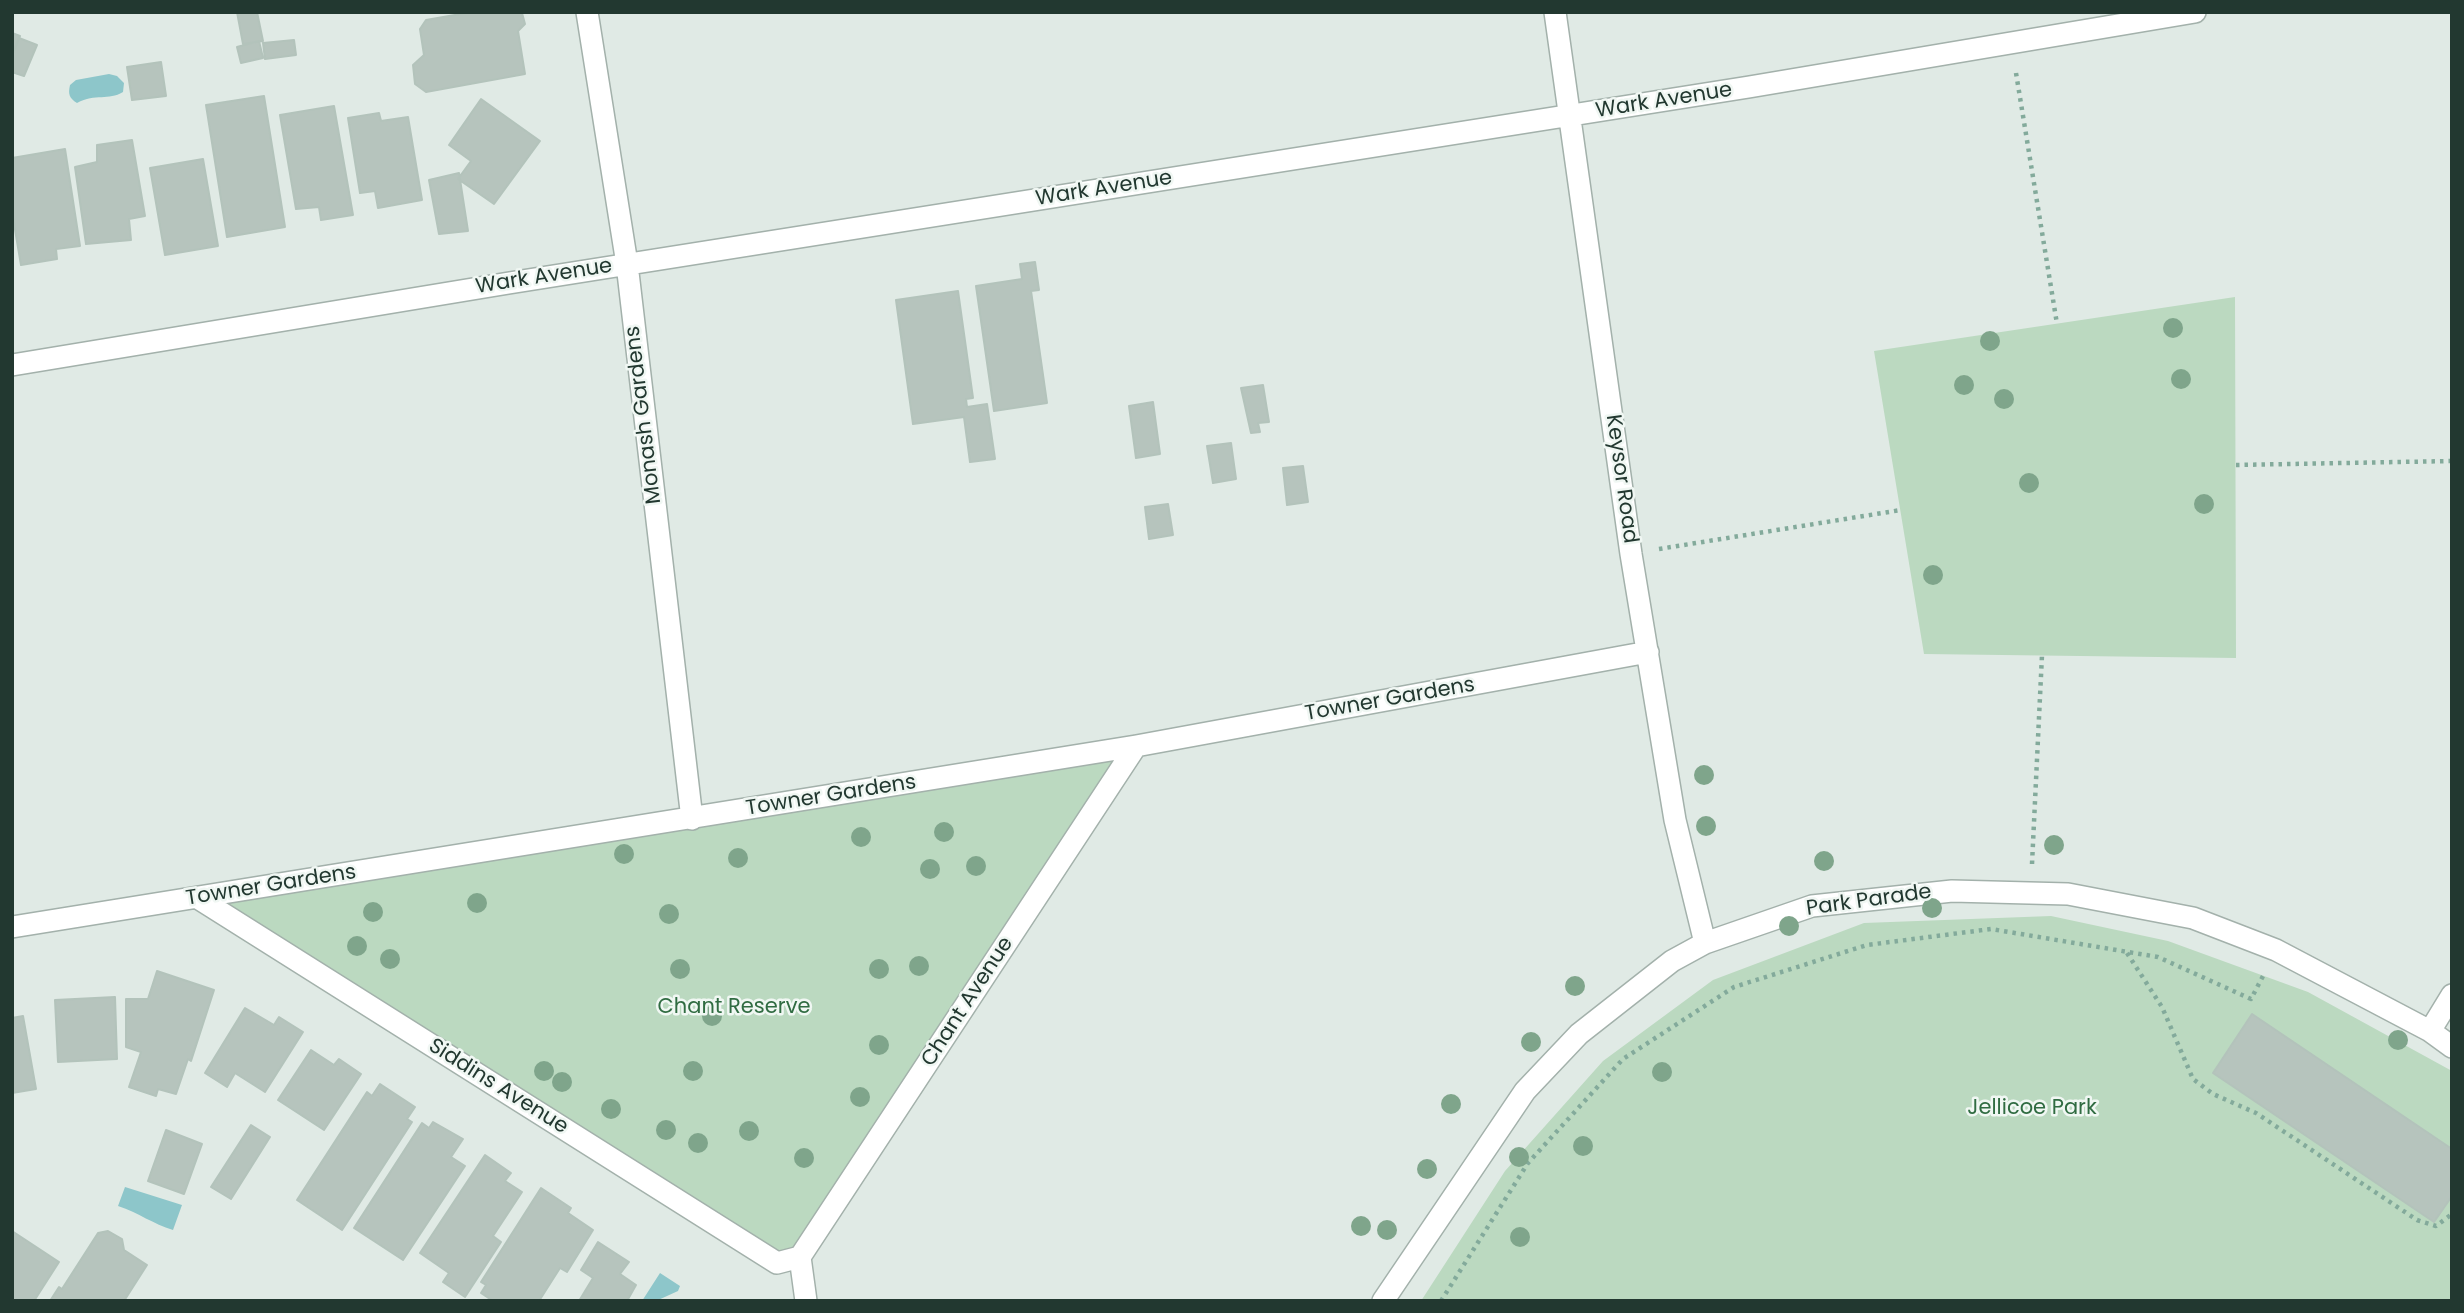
<!DOCTYPE html>
<html>
<head>
<meta charset="utf-8">
<style>
	body { margin:0 }
	#map { position:relative; width:2464px; height:1313px; overflow:hidden; background:#e0eae5; font-family:Poppins,sans-serif }
	canvas { display:block }
	.frame { position:absolute; inset:0; border:14px solid #223830; pointer-events:none }
</style>
</head>
<body>
<div id="map">
<canvas width="2464" height="1313"></canvas>
<div class="frame"></div>
</div>
<script>
const ctx = document.querySelector('canvas').getContext('2d');
ctx.lineJoin = 'round';
function fillPath(path, color) {
  ctx.fillStyle = color;
  ctx.fill(path, 'evenodd');
}
function stroke(path, color, width, dash) {
  ctx.strokeStyle = color;
  ctx.lineWidth = width;
  ctx.lineCap = dash ? 'butt' : 'round';
  ctx.setLineDash(dash || []);
  ctx.stroke(path);
}
function write(font, color, halo, rows, align = 'center') {
  ctx.font = font + ' Poppins,sans-serif';
  ctx.lineWidth = 5;
  ctx.setLineDash([]);
  ctx.textBaseline = 'middle';
  ctx.strokeStyle = halo;
  ctx.fillStyle = color;
  for (const [text, x, y, turn = 0] of rows) {
    ctx.save();
    ctx.translate(x, y);
    ctx.rotate((+turn || 0) * Math.PI / 180);
    ctx.textAlign = isNaN(turn) ? turn : align;
    if (halo) ctx.strokeText(text, 0, 0);
    ctx.fillText(text, 0, 0);
    ctx.restore();
  }
}
fillPath(new Path2D(`
	M2235 297 2236 658 1924 654 1874 351Z
	M1136 746 800 1257 777 1263 198 898Z
	M2051 916 2168 941 2308 992 2452 1071V1301H1421L1505 1171 1603 1061 1713 980 1864 923Z`), '#bbd9c0');
fillPath(new Path2D(`
	M109 74 117 76 124 83 123 92C108 101 96 93 77 103 69 98 68 94 70 85L76 80Z
	M125 1187 182 1205 173 1230C153 1224 139 1213 118 1206Z
	M660 1273 680 1286 678 1291 656 1301H642Z`), '#8dc6ca');
const building = new Path2D(`
	M237 12H257L263 41 243 44Z
	M472 12 522 13 525 24 518 31 525 74 426 92 415 84 413 65 424 55 420 29 426 20Z
	M12 33 20 36 12 55Z
	M19 38 37 45 24 76 12 72V55Z
	M294 40 296 55 265 59 263 43Z
	M259 41 263 58 241 63 237 47Z
	M161 62 166 96 132 100 127 67Z
	M264 96 285 227 227 237 206 105Z
	M481 99 540 141 494 204 458 179 471 161 449 145Z
	M334 106 353 215 321 220 319 207 296 209 280 115Z
	M379 113 381 121 408 117 422 200 378 208 375 191 360 193 348 118Z
	M132 140 145 216 129 219 131 240 86 244 75 167 97 162V145Z
	M65 149 80 246 56 249 57 259 21 265 12 212V158Z
	M203 159 218 246 165 255 150 168Z
	M459 173 468 231 439 234 429 180Z
	M1035 262 1039 290 1031 291 1047 403 994 411 976 286 1022 279 1020 264Z
	M958 291 973 398 966 399 967 407 987 404 995 459 970 462 964 417 913 424 896 300Z
	M1263 385 1269 422 1258 423 1260 432 1251 433 1241 388Z
	M1153 402 1160 454 1136 458 1129 406Z
	M1231 443 1236 479 1213 483 1207 446Z
	M1303 466 1308 502 1287 505 1283 468Z
	M1168 504 1173 535 1149 539 1145 507Z
	M157 971 214 990 191 1061 188 1059 176 1094 158 1089 156 1096 129 1087 141 1052 126 1047V999H148Z
	M115 997 117 1059 58 1062 55 1000Z
	M245 1008 274 1025 279 1017 303 1032 265 1092 235 1073 227 1087 205 1073Z
	M2252 1014 2452 1149V1196L2434 1222 2213 1073Z
	M23 1016 36 1089 12 1093V1018Z
	M311 1050 334 1065 339 1059 361 1074 324 1130 278 1100Z
	M380 1084 415 1107 407 1119 412 1122 342 1230 297 1200 367 1092 372 1096Z
	M433 1122 463 1139 451 1157 465 1166 403 1260 354 1228 422 1123 429 1128Z
	M251 1125 270 1137 231 1199 211 1187Z
	M166 1130 202 1144 184 1194 148 1181Z
	M485 1155 511 1173 505 1181 522 1192 493 1236 501 1242 465 1297 443 1282 449 1273 420 1253Z
	M541 1188 571 1208 568 1213 593 1230 567 1272 560 1268 539 1301H493L481 1293 486 1285 481 1282Z
	M12 1231 59 1262 34 1301H12Z
	M108 1231 122 1239 124 1250 147 1265 124 1301H50L59 1287 62 1289 98 1233Z
	M598 1242 629 1262 620 1274 636 1285 627 1301H579L593 1278 581 1270Z`);
fillPath(building, '#b6c4bd');
stroke(building, '#b3c3bb', 2);
const street = new Path2D(`
	M587 12 627 264 692 819
	M1555 12 1631 554 1675 820 1705 943
	M12 365 509 283 1749 87 2195 12
	M198 898 777 1263 800 1257
	M12 927 1136 746 1648 652
	M2430 1031 2452 995
	M800 1257 1136 746
	M800 1257 806 1301
	M1383 1301 1525 1091 1579 1034 1672 961 1705 943 1812 906 1952 891 2068 894 2193 918 2276 950 2430 1031 2452 1047`);
stroke(street, '#a3b1ab', 24);
stroke(new Path2D(`
	M2016 73 2057 324
	M2236 465 2452 461
	M1659 549 1901 510
	M2032 864 2042 655
	M2127 953 2162 1007 2193 1079 2213 1094 2256 1113 2417 1220 2436 1226 2452 1214
	M1441 1301 1528 1163 1623 1059 1734 987 1867 945 1991 929 2158 957 2251 999 2263 976`), '#83aa9b', 4.5, [3.5, 5]);
stroke(street, '#fff', 21);
ctx.fillStyle = '#7fa58b';
for (const [x, y] of [
	[2173,328],
	[1990,341],
	[2181,379],
	[1964,385],
	[2004,399],
	[2029,483],
	[2204,504],
	[1933,575],
	[1704,775],
	[1706,826],
	[944,832],
	[861,837],
	[2054,845],
	[624,854],
	[738,858],
	[1824,861],
	[976,866],
	[930,869],
	[477,903],
	[1932,908],
	[373,912],
	[669,914],
	[1789,926],
	[357,946],
	[390,959],
	[919,966],
	[680,969],
	[879,969],
	[1575,986],
	[712,1016],
	[2398,1040],
	[1531,1042],
	[879,1045],
	[544,1071],
	[693,1071],
	[1662,1072],
	[562,1082],
	[860,1097],
	[1451,1104],
	[611,1109],
	[666,1130],
	[749,1131],
	[698,1143],
	[1583,1146],
	[1519,1157],
	[804,1158],
	[1427,1169],
	[1361,1226],
	[1387,1230],
	[1520,1237]
]) {
  ctx.beginPath();
  ctx.arc(x, y, 10, 0, 2 * Math.PI);
  ctx.fill();
}
write('21px', '#223830', '#f0f7f3', [
	["Wark Avenue",1664,101,-9],
	["Wark Avenue",1104,189,-9],
	["Wark Avenue",544,277,-9],
	["Monash Gardens",644,415,-97],
	["Keysor Road",1621,479,82],
	["Towner Gardens",1390,700,-10],
	["Towner Gardens",831,796,-9],
	["Towner Gardens",271,886,-9],
	["Park Parade",1869,901,-8],
	["Chant Avenue",968,1002,-57],
	["Siddins Avenue",498,1087,32]
]);
write('21px', '#306c42', '#f0f7f3', [
	["Chant Reserve",734,1008],
	["Jellicoe Park",2032,1109]
]);
</script>
</body>
</html>
